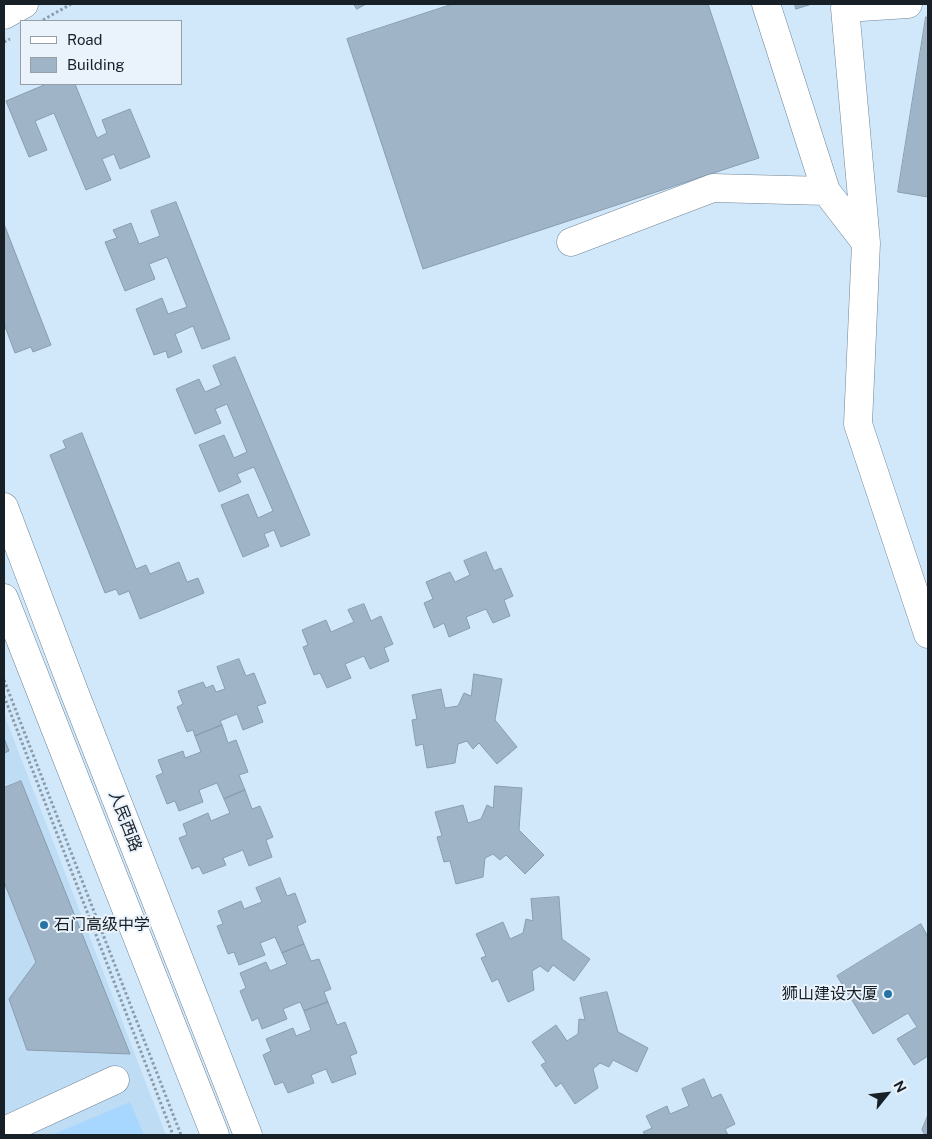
<!DOCTYPE html>
<html>
<head>
<meta charset="utf-8">
<style>
	body { margin:0 }
	#map { position:relative; width:932px; height:1139px; overflow:hidden; background:#d1e8fb; font-family:"Public Sans",sans-serif }
	canvas { display:block }
	.frame { position:absolute; inset:0; border:5px solid #182027; pointer-events:none }
	.legend { position:absolute; left:20px; top:20px; width:162px; height:65px; box-sizing:border-box; background:#eaf3fb; border:1px solid #969fa6; margin:0; padding:6px 9px; list-style:none; font-size:15px; color:#182027 }
	.legend li { display:flex; align-items:center; gap:10px; height:25px }
	.legend b { width:25px; border:1px solid #969fa6 }
	.north { position:absolute; left:862px; top:1069px; width:50px; height:50px; -webkit-text-stroke:4px #eaf3fb; paint-order:stroke; rotate:61deg; font-size:14px; font-weight:700; line-height:20px; text-align:center; color:#182027 }
	.north::after { content:''; display:block; margin:auto; width:18px; height:22px; background:#182027; clip-path:polygon(50% 0,100% 100%,50% 72%,0 100%) }
</style>
</head>
<body>
<div id="map">
<canvas width="932" height="1139"></canvas>
<div class="frame"></div>
<ul class="legend">
<li><b style="height:6px;background:#fff"></b>Road</li>
<li><b style="height:14px;background:#9fb5c7"></b>Building</li>
</ul>
<div class="north">N</div>
</div>
<script>
const ctx = document.querySelector('canvas').getContext('2d');
ctx.lineJoin = 'round';
function fillPath(path, color) {
  ctx.fillStyle = color;
  ctx.fill(path, 'evenodd');
}
function stroke(path, color, width, dash) {
  ctx.strokeStyle = color;
  ctx.lineWidth = width;
  ctx.lineCap = dash ? 'butt' : 'round';
  ctx.setLineDash(dash || []);
  ctx.stroke(path);
}
function write(font, color, halo, rows, align = 'center') {
  ctx.font = font + ' "Public Sans","Noto Sans SC",sans-serif';
  ctx.lineWidth = 4;
  ctx.setLineDash([]);
  ctx.textBaseline = 'middle';
  ctx.strokeStyle = halo;
  ctx.fillStyle = color;
  for (const [text, x, y, turn = 0] of rows) {
    ctx.save();
    ctx.translate(x, y);
    ctx.rotate((+turn || 0) * Math.PI / 180);
    ctx.textAlign = isNaN(turn) ? turn : align;
    if (halo) ctx.strokeText(text, 0, 0);
    ctx.fillText(text, 0, 0);
    ctx.restore();
  }
}
fillPath(new Path2D(`
	M4 714 166 1135H4Z`), '#bfdcf5');
fillPath(new Path2D(`
	M130 1102 144 1135H54V1134Z`), '#a7d7fe');
const building = new Path2D(`
	M354 4H366L357 9Z
	M453 4H708L759 158 423 269 347 39Z
	M795 4H812L796 9Z
	M926 17 928 18V197L898 192Z
	M44 84H75L97 138 107 133 102 120 130 109 150 157 120 169 114 154 102 159 111 180 86 190 54 113 35 121 47 150 29 157 6 101 44 85Z
	M176 202 230 339 202 349 193 326 175 334 182 352 168 358 166 351 154 355 136 309 162 298 168 314 187 307 167 257 149 264 155 279 125 291 105 242 117 238 113 230 131 223 139 244 160 236 151 211Z
	M4 224 51 345 33 352 31 347 15 353 4 324Z
	M235 357 310 535 281 547 274 530 264 534 269 546 243 557 221 505 248 494 258 518 273 511 254 467 237 474 241 482 219 492 199 445 224 435 234 458 247 452 227 404 215 409 221 423 195 434 176 389 199 379 205 392 221 385 213 366Z
	M82 433 136 569 146 565 150 574 179 562 187 582 198 578 204 593 140 619 129 591 119 595 116 589 105 593 50 455 66 448 63 441Z
	M486 552 494 571 501 568 513 596 504 600 510 616 493 623 486 609 466 617 470 628 449 637 444 623 434 628 424 603 433 599 426 582 450 572 455 582 470 575 464 561Z
	M364 604 371 621 381 616 393 644 384 648 389 661 370 669 364 656 345 664 351 678 327 688 320 673 314 675 303 647 308 645 302 630 326 620 331 632 354 622 348 610Z
	M239 659 246 676 254 673 266 703 257 706 263 722 243 730 237 714 220 721 222 725 195 736 193 730 187 732 177 707 183 704 178 691 203 682 206 688 213 685 216 692 225 689 217 667Z
	M474 674 502 679 495 720 517 747 497 764 479 743 473 749 467 741 458 744 455 763 427 768 423 744 416 746 412 720 417 719 412 695 441 689 445 708 458 706 464 693 471 696Z
	M222 725 228 743 236 740 248 772 239 775 245 790 224 799 217 783 199 790 203 802 179 811 175 801 167 804 156 776 163 773 158 760 183 751 185 758 201 752 195 736Z
	M4 738 9 751 4 753Z
	M21 781 130 1054 27 1050 9 999 36 962 4 882V788Z
	M495 786 522 788 519 830 544 855 525 874 506 855 500 860 493 854 485 858 483 877 456 884 450 861 444 862 437 837 442 836 435 812 463 805 468 823 481 819 487 805 493 808Z
	M245 790 252 809 260 806 273 837 266 840 272 857 249 866 243 850 223 858 226 865 203 874 199 866 192 869 179 838 187 835 183 824 208 813 211 821 230 813 224 799Z
	M280 878 287 896 295 893 306 922 297 926 304 944 282 953 275 937 260 943 265 955 239 965 234 952 228 954 217 926 223 924 218 911 241 901 244 909 262 902 256 888Z
	M559 897 562 939 590 959 574 981 553 965 548 972 540 966 532 971 534 990 508 1002 498 979 492 982 481 958 486 956 476 934 503 922 510 939 523 933 526 919 533 921 531 899Z
	M921 924 928 937V1056L914 1065 897 1039 917 1027 908 1013 873 1034 837 976Z
	M304 944 311 961 319 959 331 989 324 992 328 1002 304 1011 300 1002 283 1009 287 1019 262 1029 258 1018 252 1021 240 991 246 988 240 973 266 962 270 971 287 964 282 953Z
	M607 992 618 1032 648 1048 637 1072 613 1060 609 1067 600 1063 593 1069 598 1088 575 1104 561 1083 556 1087 541 1065 546 1062 532 1042 556 1025 567 1041 578 1034 579 1019 585 1020 580 998Z
	M328 1002 337 1025 345 1022 357 1053 350 1056 356 1074 332 1083 326 1069 311 1075 314 1083 288 1093 283 1082 275 1085 263 1055 271 1051 266 1039 293 1028 296 1036 311 1030 304 1011Z
	M704 1079 712 1098 721 1094 735 1124 725 1129 728 1135H645L643 1132 652 1128 646 1116 667 1106 670 1114 689 1106 682 1089Z
	M928 1115V1135H925L922 1130Z`);
fillPath(building, '#9fb5c7');
stroke(building, '#889daf', 1);
const minor = new Path2D(`
	M766 4 826 191 866 243
	M908 4 845 8 866 243 858 424 928 634
	M571 242 713 188 826 191
	M4 507 75 694 248 1135
	M4 598 215 1135
	M4 1131 115 1080`);
const major = new Path2D(`
	M4 15 24 4`);
stroke(minor, '#6f8496', 29);
stroke(major, '#6f8496', 29);
stroke(new Path2D(`
	M43 20 71 4
	M4 42 10 39
	M4 680 181 1135
	M4 696 173 1135`), '#8a9baa', 3, [2.5, 2.5]);
stroke(minor, '#fff', 28);
stroke(major, '#fff', 28);
for (const [x, y, r, color] of [
	[44,925,5,"#2873a6"],
	[888,994,5,"#2873a6"]
]) {
  const dot = new Path2D();
  dot.arc(x, y, r, 0, 2 * Math.PI);
  ctx.fillStyle = color;
  ctx.fill(dot);
  stroke(dot, '#eaf3fb', 2);
}
write('16px', '#182027', '#eaf3fb', [
	["人民西路",125,821,69]
]);
write('16px', '#182027', '#eaf3fb', [
	["石门高级中学",54,925],
	["狮山建设大厦",878,994,"right"]
], 'left');
</script>
</body>
</html>
